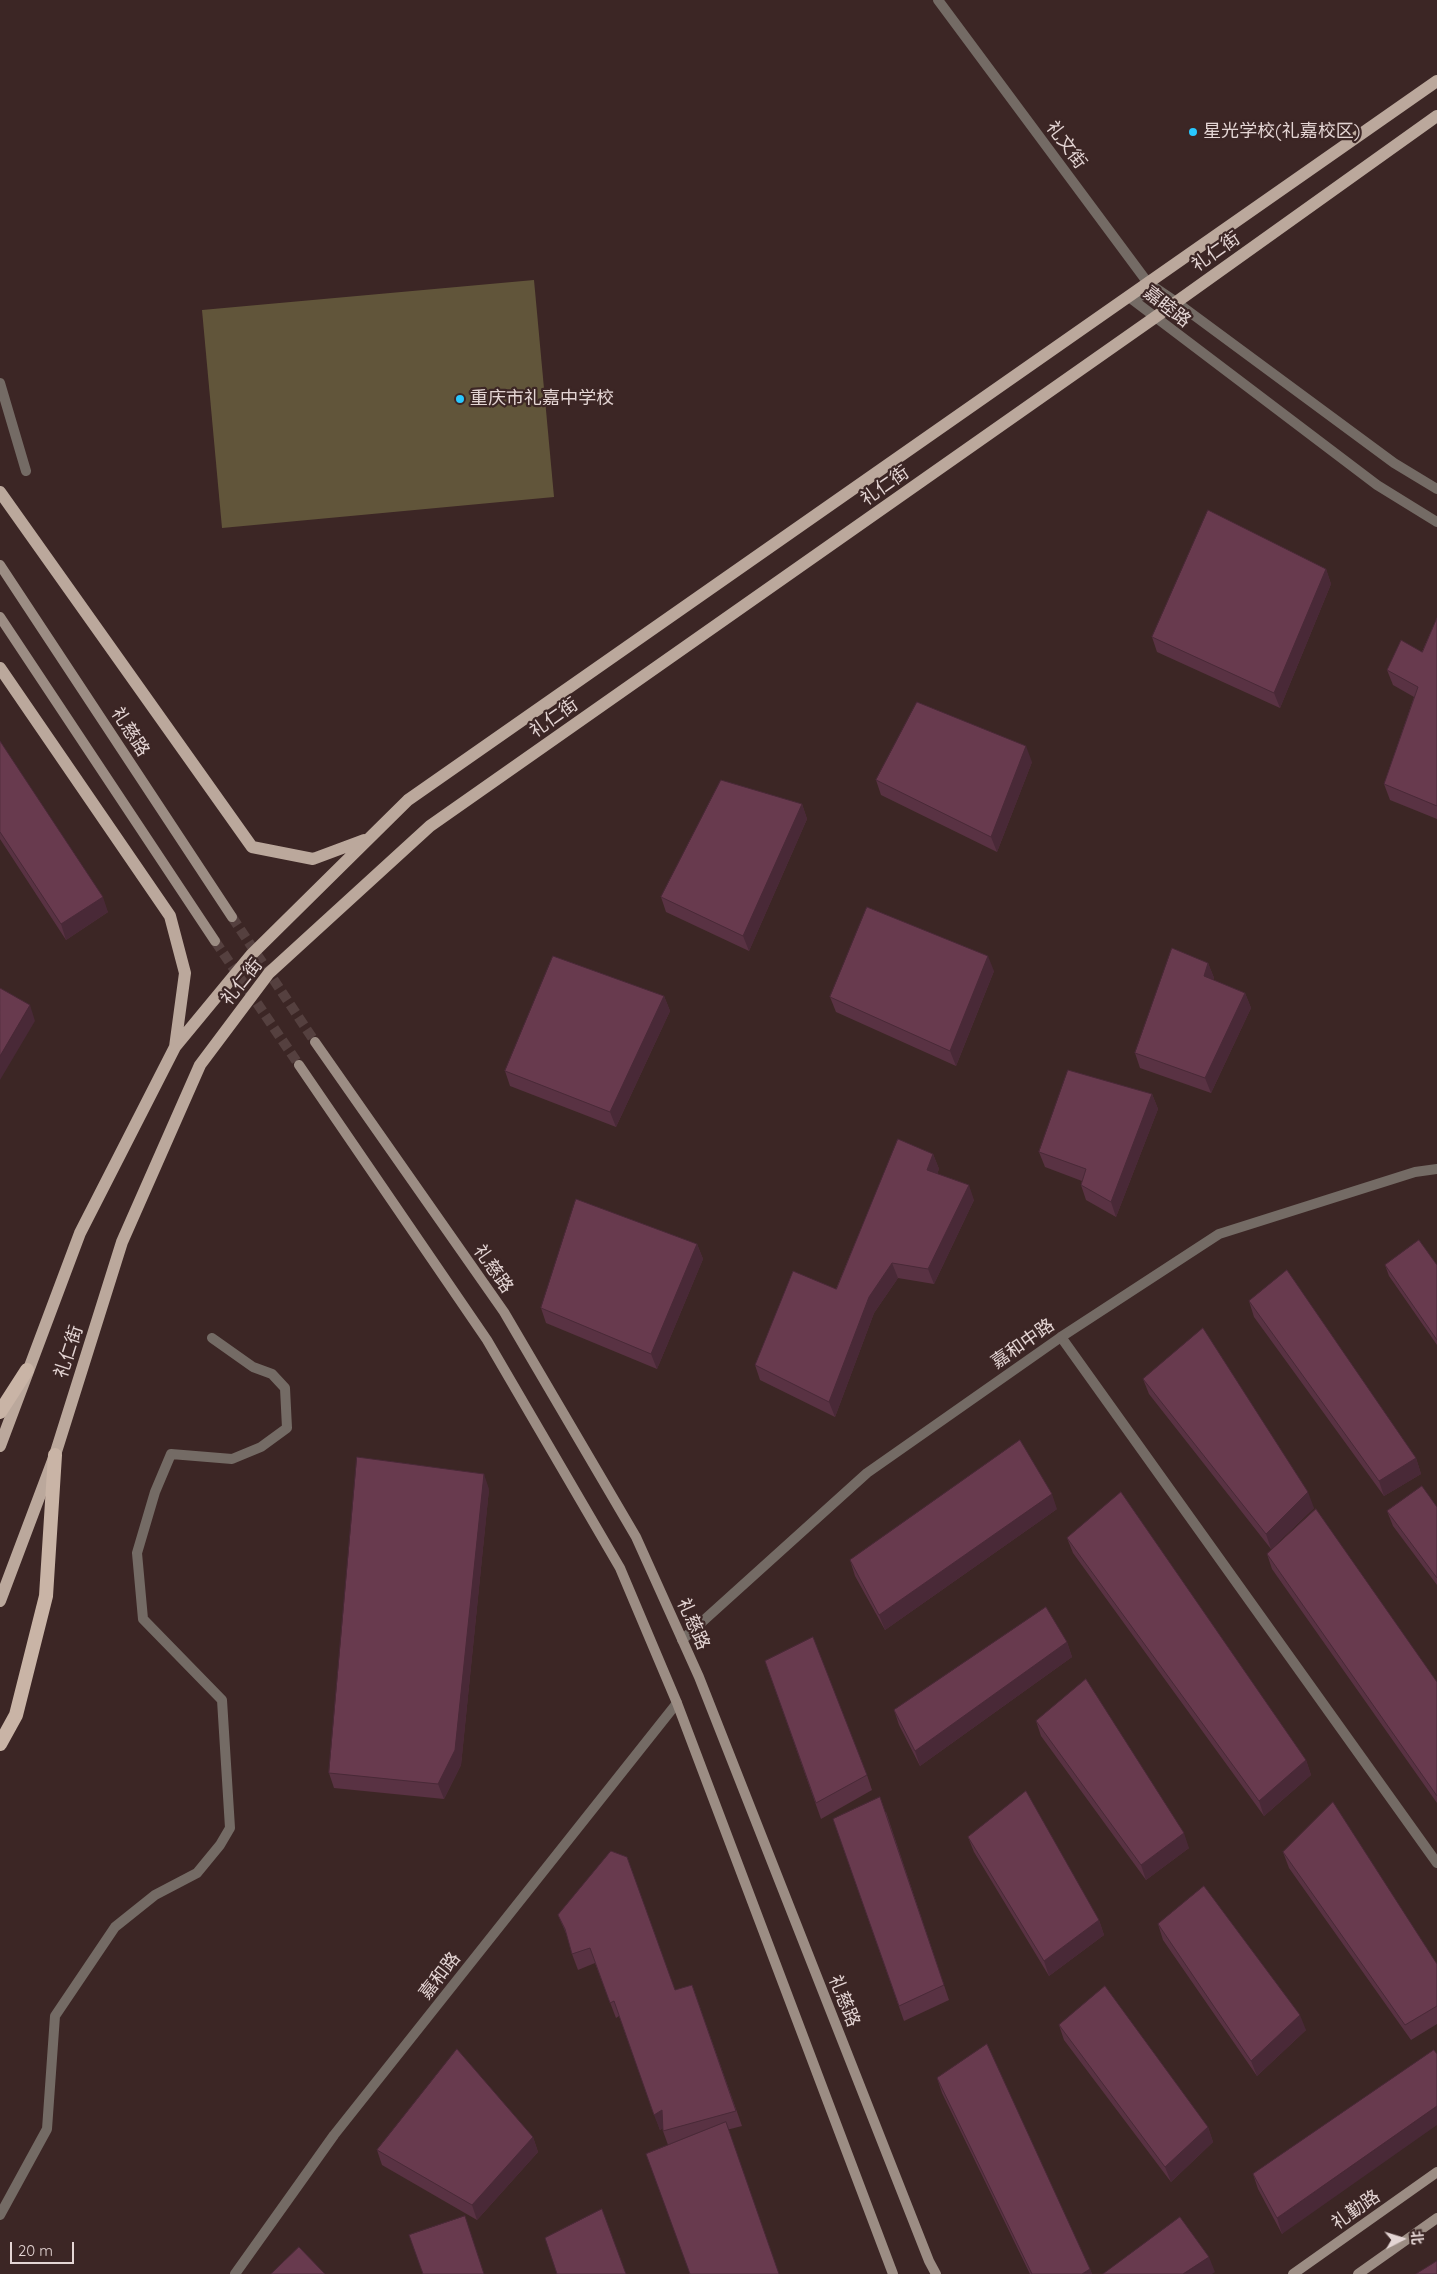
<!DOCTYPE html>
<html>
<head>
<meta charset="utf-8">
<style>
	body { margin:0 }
	#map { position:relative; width:1437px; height:2274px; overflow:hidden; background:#3c2625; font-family:Quicksand,"Noto Sans SC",sans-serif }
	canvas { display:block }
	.north { position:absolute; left:1377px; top:2214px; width:50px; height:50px; -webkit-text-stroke:4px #3c2625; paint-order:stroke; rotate:85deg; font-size:14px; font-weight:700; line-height:20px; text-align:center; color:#e4d5d4 }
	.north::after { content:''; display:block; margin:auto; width:18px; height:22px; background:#e4d5d4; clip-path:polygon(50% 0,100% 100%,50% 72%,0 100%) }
	.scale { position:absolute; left:10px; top:2242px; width:64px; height:22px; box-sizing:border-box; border:2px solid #e4d5d4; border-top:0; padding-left:6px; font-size:15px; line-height:18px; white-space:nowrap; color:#e4d5d4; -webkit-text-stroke:4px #3c2625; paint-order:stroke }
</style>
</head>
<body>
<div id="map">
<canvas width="1437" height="2274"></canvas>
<div class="north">北</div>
<div class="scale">20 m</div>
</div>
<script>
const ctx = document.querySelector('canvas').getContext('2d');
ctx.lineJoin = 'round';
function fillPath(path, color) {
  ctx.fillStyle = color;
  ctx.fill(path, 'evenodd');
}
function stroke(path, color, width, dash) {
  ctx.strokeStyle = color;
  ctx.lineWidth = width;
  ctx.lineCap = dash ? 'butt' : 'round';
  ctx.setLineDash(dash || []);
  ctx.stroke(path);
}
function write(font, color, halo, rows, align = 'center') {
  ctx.font = font + ' Quicksand,"Noto Sans SC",sans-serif';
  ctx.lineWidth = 4.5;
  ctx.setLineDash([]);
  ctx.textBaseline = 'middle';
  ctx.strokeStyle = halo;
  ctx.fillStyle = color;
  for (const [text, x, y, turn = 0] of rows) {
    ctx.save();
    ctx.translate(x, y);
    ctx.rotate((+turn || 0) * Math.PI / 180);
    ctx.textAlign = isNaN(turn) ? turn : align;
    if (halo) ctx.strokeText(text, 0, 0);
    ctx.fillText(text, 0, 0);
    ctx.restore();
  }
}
fillPath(new Path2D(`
	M534 280 554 497 222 528 202 310Z`), '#61553a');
stroke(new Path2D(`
	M232 917 315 1042
	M215 941 299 1065`), '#55403f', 10, [10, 5]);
stroke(new Path2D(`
	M0 2215 47 2129 55 2016 115 1927 155 1895 197 1873 220 1845 230 1828 222 1700 143 1619 137 1553 155 1492 171 1454 232 1459 261 1447 287 1428 285 1388 272 1374 253 1367 212 1338`), '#746b65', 10);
stroke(new Path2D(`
	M0 383 26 471
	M1061 1337 1437 1863`), '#746b65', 10);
stroke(new Path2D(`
	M938 0 1148 283 1176 302
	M1129 297 1377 485 1437 522
	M1129 297 1145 295 1176 302 1394 463 1437 489
	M682 1640 867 1473 1061 1337 1219 1234 1415 1172 1437 1169
	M235 2274 334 2135 677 1703`), '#746b65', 10);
stroke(new Path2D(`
	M0 565 232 917
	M0 617 215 941
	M315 1042 504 1312 636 1537 699 1677 929 2261 936 2274
	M299 1065 487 1340 620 1568 677 1703 893 2274
	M1293 2274 1437 2172
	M1358 2274 1437 2218`), '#9c8d84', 10);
stroke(new Path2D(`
	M0 492 252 847 313 859 364 840
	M0 668 170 916 185 973 175 1047
	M0 1446 80 1233 175 1047 251 955 408 800 1437 81
	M0 1601 55 1455 122 1242 200 1065 269 973 430 826 1154 318 1437 116`), '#bba89c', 12);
stroke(new Path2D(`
	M0 1412 27 1370
	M0 1744 16 1715 46 1596 55 1455`), '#c9b4a6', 14);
fillPath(new Path2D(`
	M1326 569 1331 584 1280 708 1157 652 1152 637Z
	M1437 618V819L1390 800 1384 784 1414 697 1393 685 1387 670 1422 652Z
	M0 741 108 912 66 940 0 839Z
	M1032 762 997 852 881 795 876 780Z
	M802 804 807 819 749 951 666 912 661 897Z
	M1208 963 1214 978 1213 980 1245 993 1251 1008 1211 1093 1140 1068 1135 1053Z
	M994 971 956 1066 836 1012 830 997Z
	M664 996 670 1011 616 1127 510 1086 505 1071Z
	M1152 1094 1158 1109 1116 1217 1086 1200 1081 1185 1082 1181 1045 1167 1039 1152Z
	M933 1154 939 1169 937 1174 974 1200 934 1284 898 1278 874 1313 835 1417 760 1380 755 1365 836 1289Z
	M697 1244 703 1259 657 1369 546 1323 541 1308Z
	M1385 1265H1437V1345L1389 1276Z
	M1249 1301 1416 1458 1421 1474 1384 1496 1254 1317Z
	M1143 1379 1314 1508 1271 1549 1149 1394Z
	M489 1489 461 1765 444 1799 334 1788 329 1773Z
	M1437 1507V1585L1393 1526 1387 1511Z
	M1057 1509 885 1630 855 1576 850 1560Z
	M1067 1538 1306 1760 1311 1775 1264 1816 1073 1553Z
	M1267 1554 1437 1682V1803L1272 1569Z
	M1067 1642 1072 1657 920 1766 899 1725 894 1710Z
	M765 1661 867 1775 872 1790 821 1819Z
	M1036 1721 1189 1848 1146 1880 1041 1736Z
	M886 1812 949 2000 904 2021 833 1819Z
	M968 1837 1099 1920 1104 1935 1049 1976 974 1852Z
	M1283 1852 1437 1964V2024L1411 2040 1289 1868Z
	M558 1915 675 1990 692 1985 742 2126 668 2145 663 2131V2128L660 2130 619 2016 616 2018 595 1963 578 1970 572 1954 568 1938Z
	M1158 1924 1306 2030 1257 2076 1163 1940Z
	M1059 2025 1208 2127 1213 2142 1171 2182 1064 2040Z
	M1434 2050 1282 2234 1258 2189 1253 2174Z
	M937 2078 1090 2269 1092 2274H1030L942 2093Z
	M533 2137 538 2152 477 2220 382 2165 377 2150Z`), '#593243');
fillPath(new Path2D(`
	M1326 569 1331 584 1280 708 1274 693Z
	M1026 746 1032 762 997 852 991 837Z
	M802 804 807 819 749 951 743 936Z
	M103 897 108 912 66 940 61 924Z
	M988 956 994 971 956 1066 950 1051Z
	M1208 963 1214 978 1209 991 1204 976Z
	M1245 993 1251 1008 1211 1093 1205 1078Z
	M664 996 670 1011 616 1127 610 1112Z
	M30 1005 35 1021 0 1080V1056Z
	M1152 1094 1158 1109 1116 1217 1111 1202Z
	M933 1154 939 1169 933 1185 927 1170Z
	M969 1185 974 1200 934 1284 928 1269Z
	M697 1244 703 1259 657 1369 651 1354Z
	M892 1263 898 1278 874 1313 835 1417 829 1402 869 1297Z
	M1416 1458 1421 1474 1384 1496 1379 1481Z
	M484 1474 489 1489 461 1765 444 1799 438 1784Z
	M1308 1492 1314 1508 1271 1549 1266 1534Z
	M1052 1494 1057 1509 885 1630 879 1615Z
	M1067 1642 1072 1657 920 1766 915 1751Z
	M1306 1760 1311 1775 1264 1816 1259 1801Z
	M1184 1833 1189 1848 1146 1880 1141 1865Z
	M1099 1920 1104 1935 1049 1976 1044 1961Z
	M1300 2015 1306 2030 1257 2076 1251 2061Z
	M1437 2106V2125L1282 2234 1277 2218Z
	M662 2110 668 2125 660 2130 654 2115Z
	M1208 2127 1213 2142 1171 2182 1165 2167Z
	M533 2137 538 2152 477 2220 472 2205Z
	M1209 2257 1215 2272 1212 2274H1183Z
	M1090 2269 1092 2274H1082Z`), '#492937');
const building = new Path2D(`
	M1208 510 1326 569 1274 693 1152 637Z
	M1437 618V806L1384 784 1418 687 1387 670 1401 640 1422 652Z
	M917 702 1026 746 991 837 876 780Z
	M0 741 103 897 61 924 0 832Z
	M721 780 802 804 743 936 661 897Z
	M867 907 988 956 950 1051 830 997Z
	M1172 948 1208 963 1204 976 1245 993 1205 1078 1135 1053Z
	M553 956 664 996 610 1112 505 1071Z
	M0 988 30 1005 0 1056Z
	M1068 1070 1152 1094 1111 1202 1081 1185 1086 1169 1039 1152Z
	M898 1139 933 1154 927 1170 969 1185 928 1269 892 1263 869 1297 829 1402 755 1365 793 1271 836 1289Z
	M576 1199 697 1244 651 1354 541 1308Z
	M1419 1240 1437 1265V1340L1385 1265Z
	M1287 1270 1416 1458 1379 1481 1249 1301Z
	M1203 1328 1308 1492 1266 1534 1143 1379Z
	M1020 1440 1052 1494 879 1615 850 1560Z
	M357 1457 484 1474 455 1750 438 1784 329 1773Z
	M1422 1486 1437 1507V1578L1387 1511Z
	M1121 1492 1306 1760 1259 1801 1067 1538Z
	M1316 1509 1437 1682V1796L1267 1554Z
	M1046 1607 1067 1642 915 1751 894 1710Z
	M813 1637 867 1775 816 1803 765 1661Z
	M1086 1679 1184 1833 1141 1865 1036 1721Z
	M1026 1791 1099 1920 1044 1961 968 1837Z
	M880 1797 944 1985 899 2006 833 1819Z
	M1333 1802 1437 1964V2006L1405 2025 1283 1852Z
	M611 1851 627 1857 675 1990 692 1985 736 2111 663 2131 662 2110 654 2115 614 2001 610 2003 590 1948 572 1954 565 1929 558 1915Z
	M1204 1886 1300 2015 1251 2061 1158 1924Z
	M1105 1986 1208 2127 1165 2167 1059 2025Z
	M987 2044 1090 2269 1082 2274H1032L937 2078Z
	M457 2049 533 2137 472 2205 377 2150Z
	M1434 2050 1437 2054V2106L1277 2218 1253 2174Z
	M726 2122 779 2274H690L646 2154Z
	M602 2209 626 2274H557L545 2238Z
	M465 2216 484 2274H423L409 2235Z
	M1180 2217 1209 2257 1183 2274H1103Z
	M299 2247 325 2274H271Z
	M1437 2261V2274H1416Z`);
fillPath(building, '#683a4e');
stroke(building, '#492937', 1);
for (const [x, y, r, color] of [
	[1193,132,5,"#28c8ff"],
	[460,399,5,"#28c8ff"]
]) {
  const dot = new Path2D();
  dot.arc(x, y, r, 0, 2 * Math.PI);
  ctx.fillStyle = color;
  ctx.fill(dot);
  stroke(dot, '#3c2625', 2);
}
write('18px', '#e4d5d4', '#3c2625', [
	["星光学校(礼嘉校区)",1203,132],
	["重庆市礼嘉中学校",470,399]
], 'left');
write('18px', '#e4d5d4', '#3c2625', [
	["礼文街",1066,145,53],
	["礼仁街",1216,252,-35],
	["嘉睦路",1167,307,38],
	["礼仁街",885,486,-35],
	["礼仁街",554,718,-35],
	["礼慈路",130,732,57],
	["礼仁街",242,982,-51],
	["礼慈路",493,1269,55],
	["嘉和中路",1023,1344,-35],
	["礼仁街",69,1352,-72],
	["礼慈路",693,1624,66],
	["嘉和路",440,1976,-52],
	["礼慈路",844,2001,68],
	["礼勤路",1356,2210,-35]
]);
</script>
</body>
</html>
